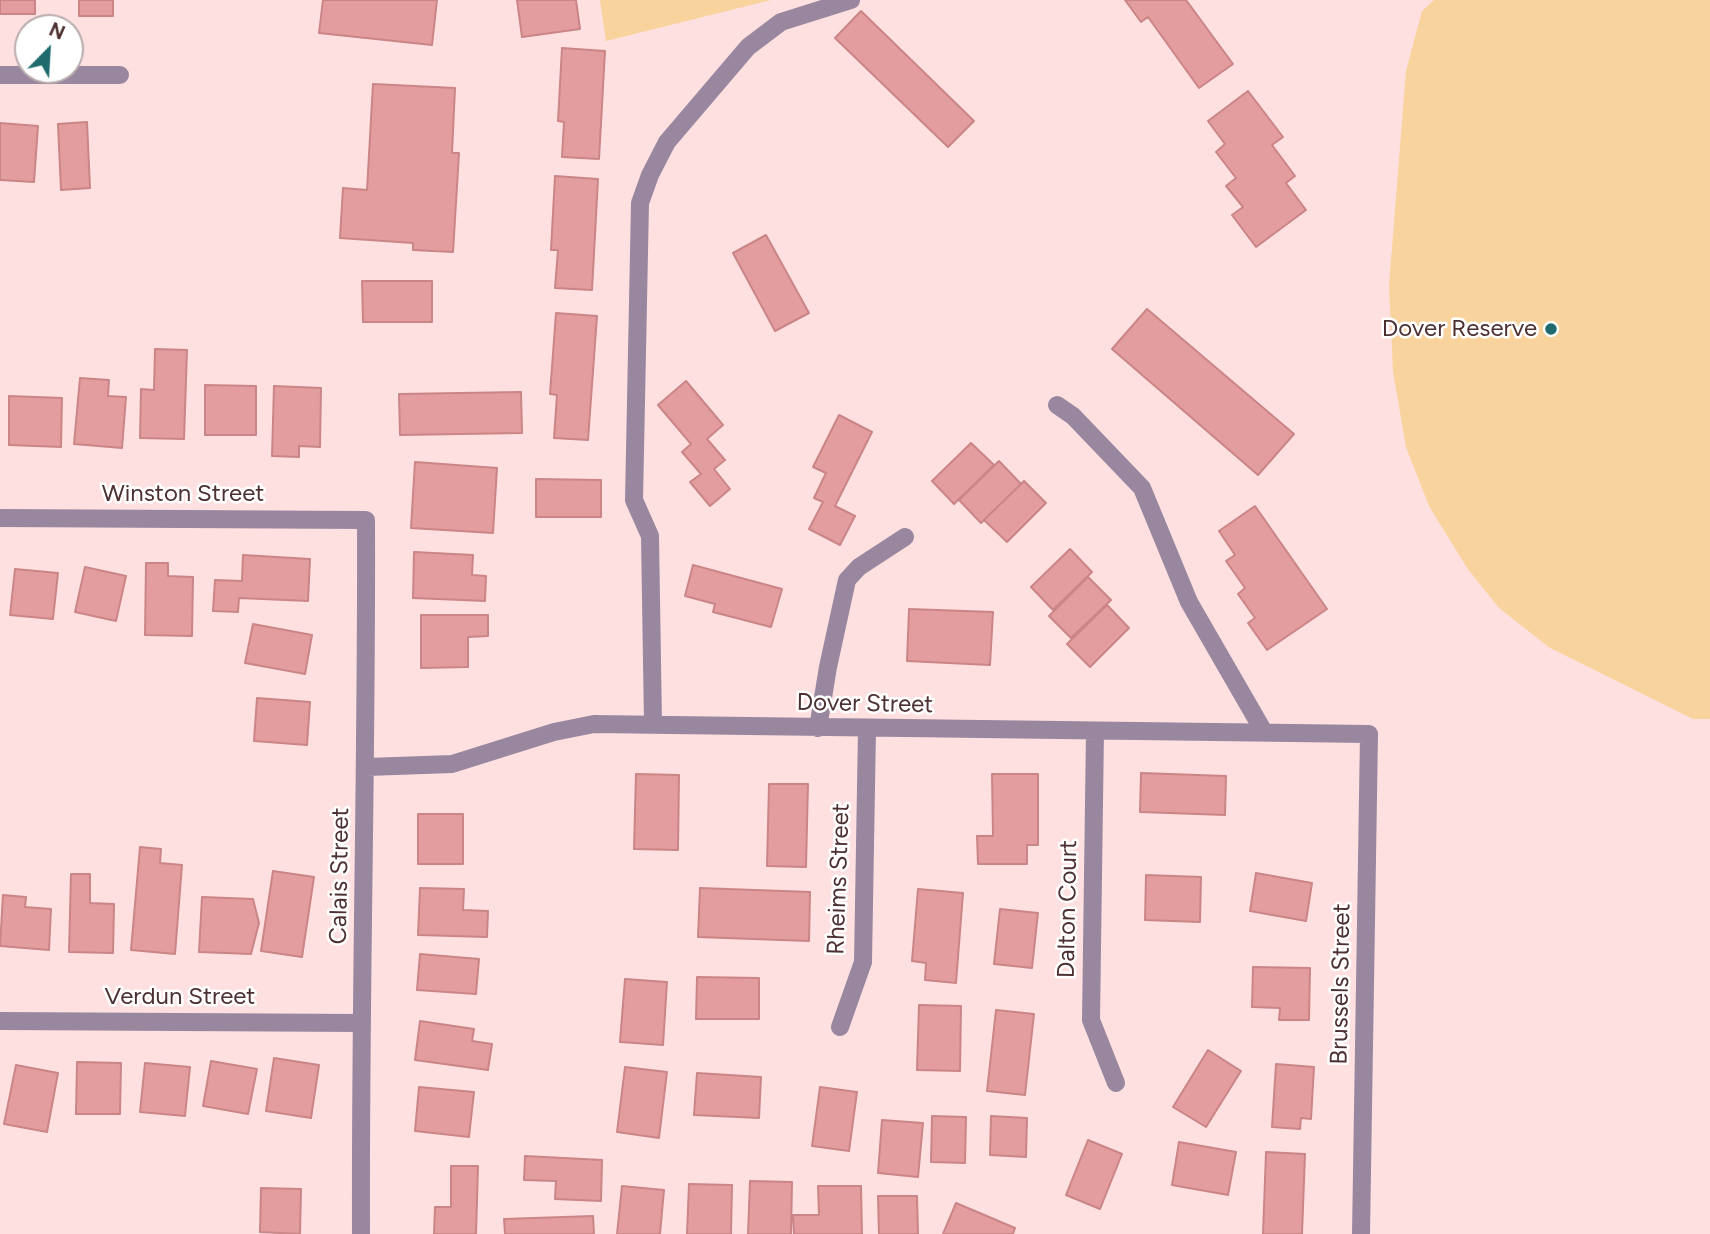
<!DOCTYPE html>
<html>
<head>
<meta charset="utf-8">
<style>
	body { margin:0 }
	#map { position:relative; width:1710px; height:1234px; overflow:hidden; background:#ffe0e0; font-family:Figtree,sans-serif }
	canvas { display:block }
	.north { position:absolute; left:14px; top:14px; width:70px; height:70px; box-sizing:border-box; background:#fff; border:2px solid #b8acad; border-radius:50%; rotate:24deg; font-size:19px; font-weight:700; line-height:28px; text-align:center; color:#4d3031 }
	.north::after { content:''; display:block; margin:auto; width:24px; height:32px; background:#1e6a6c; clip-path:polygon(50% 0,100% 100%,50% 72%,0 100%) }
</style>
</head>
<body>
<div id="map">
<canvas width="1710" height="1234"></canvas>
<div class="north">N</div>
</div>
<script>
const ctx = document.querySelector('canvas').getContext('2d');
ctx.lineJoin = 'round';
function fillPath(path, color) {
  ctx.fillStyle = color;
  ctx.fill(path, 'evenodd');
}
function stroke(path, color, width, dash) {
  ctx.strokeStyle = color;
  ctx.lineWidth = width;
  ctx.lineCap = dash ? 'butt' : 'round';
  ctx.setLineDash(dash || []);
  ctx.stroke(path);
}
function write(font, color, halo, rows, align = 'center') {
  ctx.font = font + ' Figtree,sans-serif';
  ctx.lineWidth = 5;
  ctx.setLineDash([]);
  ctx.textBaseline = 'middle';
  ctx.strokeStyle = halo;
  ctx.fillStyle = color;
  for (const [text, x, y, turn = 0] of rows) {
    ctx.save();
    ctx.translate(x, y);
    ctx.rotate((+turn || 0) * Math.PI / 180);
    ctx.textAlign = isNaN(turn) ? turn : align;
    if (halo) ctx.strokeText(text, 0, 0);
    ctx.fillText(text, 0, 0);
    ctx.restore();
  }
}
fillPath(new Path2D(`
	M600 0H771L606 41Z
	M1434 0H1710V719H1693L1550 648 1499 608 1467 568 1429 506 1406 447 1393 372 1389 285 1406 71 1422 11Z`), '#f8d39d');
const building = new Path2D(`
	M0 0H35V14H0Z
	M79 0H113V16H79Z
	M323 0H437L432 45 319 33Z
	M517 0H576L580 29 522 37Z
	M1125 0H1186L1233 64 1199 88 1148 17 1141 22Z
	M861 11 974 121 948 147 835 38Z
	M562 48 605 51 599 159 562 157 564 122 558 121Z
	M373 84 455 88 452 153H459L453 252 413 250V243L340 238 343 188 367 190Z
	M1248 91 1283 137 1272 145 1295 176 1286 183 1306 210 1256 247 1232 215 1243 207 1226 186 1236 178 1216 152 1225 144 1208 121Z
	M87 122 90 188 61 190 58 124Z
	M0 123 38 126 34 182 0 180Z
	M555 176 598 179 592 290 555 288 558 250H551Z
	M766 235 809 313 775 331 733 253Z
	M362 281H432V322H363Z
	M1147 309 1294 434 1258 475 1112 349Z
	M556 313 597 316 588 440 554 438 557 395 550 394Z
	M155 349 187 350 184 439 140 438 141 389 154 390Z
	M80 378 109 380 108 396 126 397 122 448 74 444Z
	M686 381 723 425 707 439 725 460 714 469 730 489 710 506 690 482 701 474 682 452 691 444 658 405Z
	M205 385 256 386V435H205Z
	M274 386 321 388 320 447 299 446V457L272 456Z
	M521 392 522 433 400 435 399 394Z
	M9 396 62 398 61 447 9 445Z
	M839 415 872 432 835 506 855 516 840 545 809 529 823 502 814 498 826 473 813 467Z
	M971 443 994 465 954 504 932 481Z
	M999 461 1021 484 981 523 959 500Z
	M415 462 497 468 493 533 411 528Z
	M536 479 601 480V517H536Z
	M1024 481 1046 503 1007 542 984 520Z
	M1255 506 1327 609 1267 650 1248 623 1255 618 1238 594 1245 588 1226 561 1235 555 1219 531Z
	M1070 549 1092 572 1053 610 1031 587Z
	M414 552 473 555 472 575 486 576 485 601 413 598Z
	M243 555 310 559 308 601 239 598 238 612 213 611 215 580 242 581Z
	M146 563H168V576L193 577 192 636 145 635Z
	M693 565 782 589 771 627 713 612 715 604 685 596Z
	M85 567 126 576 116 621 75 612Z
	M15 569 58 573 53 619 10 615Z
	M1088 577 1111 600 1071 638 1049 616Z
	M1107 605 1129 628 1090 667 1067 644Z
	M909 609 993 612 990 665 907 661Z
	M421 615H488V636L468 637V667L421 668Z
	M253 624 312 635 305 674 245 663Z
	M257 698 310 702 307 745 254 741Z
	M1141 773 1226 776 1225 815 1140 812Z
	M636 774 679 775 678 850 634 849Z
	M992 774H1038V845H1027V864H978L977 836H993Z
	M769 784H808L806 867 767 866Z
	M418 814H463V864H418Z
	M140 847 161 849 160 863 182 865 175 954 131 950Z
	M273 871 314 877 302 957 261 951Z
	M1256 873 1312 883 1306 921 1250 911Z
	M71 874H90V903L114 904 113 953 69 952Z
	M1146 875 1201 877 1200 922 1145 920Z
	M420 888 464 889 463 910 488 911 487 937 418 935Z
	M700 888 810 892 809 941 698 937Z
	M918 889 963 893 956 983 925 980 926 963 912 961Z
	M3 895 26 897 25 907 51 909 49 950 0 946Z
	M202 897 253 899 259 923 251 954 199 952Z
	M1000 909 1038 913 1032 968 994 964Z
	M420 954 479 959 476 994 417 990Z
	M1253 967 1310 968 1309 1020H1279L1280 1008 1252 1007Z
	M697 977 759 978V1019H696Z
	M625 979 667 982 663 1045 620 1042Z
	M919 1005 961 1006 960 1071 917 1070Z
	M996 1010 1034 1014 1025 1095 987 1091Z
	M420 1021 474 1029 472 1041 492 1044 488 1070 415 1060Z
	M1208 1050 1241 1071 1206 1127 1173 1107Z
	M274 1058 319 1065 311 1118 266 1111Z
	M211 1061 257 1069 248 1114 203 1106Z
	M77 1062 121 1063 120 1114H76Z
	M145 1063 190 1067 185 1116 140 1112Z
	M1276 1064 1314 1067 1311 1119 1301 1118 1300 1129 1272 1127Z
	M16 1065 58 1073 47 1132 4 1124Z
	M625 1067 667 1072 659 1138 617 1132Z
	M697 1073 761 1077 759 1118 694 1115Z
	M419 1087 474 1092 469 1137 415 1131Z
	M820 1087 857 1092 849 1151 812 1146Z
	M932 1116 966 1117 965 1163 931 1162Z
	M991 1116 1027 1118 1026 1157 990 1155Z
	M882 1120 923 1123 918 1177 878 1173Z
	M1088 1140 1122 1154 1100 1209 1066 1195Z
	M1179 1142 1236 1152 1228 1195 1172 1185Z
	M1266 1152 1305 1154 1302 1234H1263Z
	M525 1156 602 1160 601 1201 555 1199 556 1181 524 1180Z
	M451 1166H478L476 1234H434L435 1207H451Z
	M750 1181 792 1182 791 1234H748Z
	M689 1184 732 1185 731 1234H687Z
	M622 1186 664 1190 660 1234H617Z
	M818 1186H861L862 1234H794L793 1215H819Z
	M261 1188 301 1189 300 1234 260 1232Z
	M878 1196H917L918 1234H879Z
	M956 1203 1015 1228 1013 1234H943Z
	M593 1216 594 1234H505L504 1219Z`);
fillPath(building, '#e49d9f');
stroke(building, '#ca8587', 2);
stroke(new Path2D(`
	M0 75H120
	M1057 405 1073 416 1142 488 1189 602 1264 732
	M0 518 366 520C367 758 360 996 361 1234
	M653 724 650 536 634 500 640 203 650 175 667 142 748 47 781 22 851 0
	M818 728 828 667 847 580 859 567 905 537
	M1095 731 1091 1020 1116 1083
	M367 767 452 764 554 732 594 724 1369 734 1361 1234
	M0 1021 360 1023
	M840 1027 863 962 867 729`), '#98879e', 18);
for (const [x, y, r, color] of [
	[1551,329,7,"#1e6a6c"]
]) {
  const dot = new Path2D();
  dot.arc(x, y, r, 0, 2 * Math.PI);
  ctx.fillStyle = color;
  ctx.fill(dot);
  stroke(dot, '#fff', 2.5);
}
write('24px', '#4d3031', '#fff', [
	["Dover Reserve",1537,329]
], 'right');
write('24px', '#4d3031', '#fff', [
	["Winston Street",183,494],
	["Dover Street",865,704,1],
	["Calais Street",340,876,-89],
	["Rheims Street",839,879,-88],
	["Dalton Court",1068,909,-89],
	["Brussels Street",1341,984,-89],
	["Verdun Street",180,997]
]);
</script>
</body>
</html>
